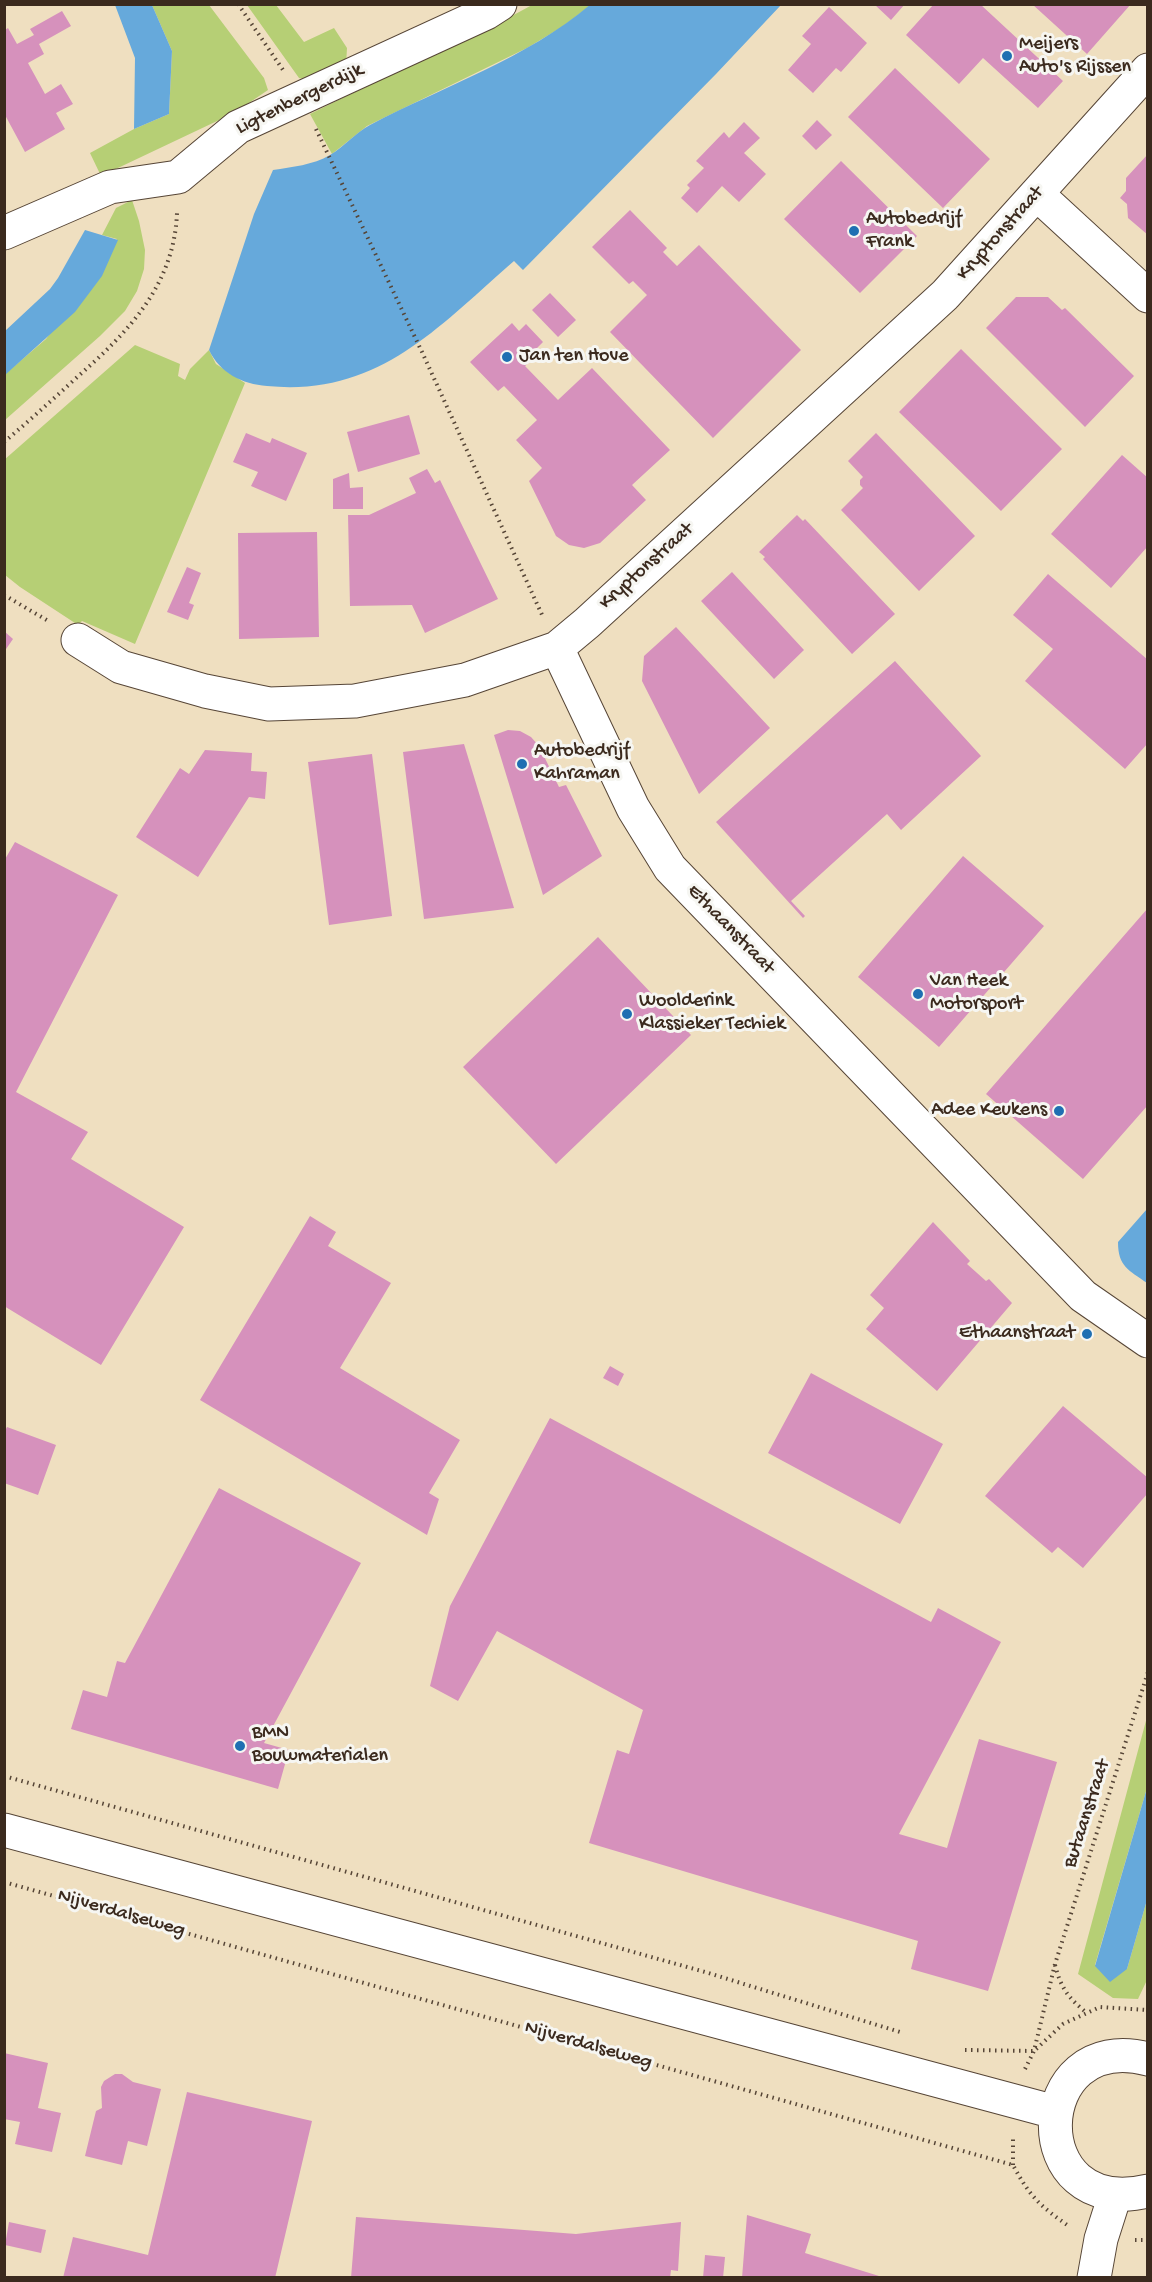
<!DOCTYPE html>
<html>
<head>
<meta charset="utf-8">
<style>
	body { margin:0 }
	#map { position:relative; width:1152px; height:2282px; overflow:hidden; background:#efdfc0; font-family:"Gochi Hand",sans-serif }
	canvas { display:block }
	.frame { position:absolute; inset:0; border:6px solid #3b2a1e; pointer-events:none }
</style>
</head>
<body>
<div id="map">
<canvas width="1152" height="2282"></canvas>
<div class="frame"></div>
</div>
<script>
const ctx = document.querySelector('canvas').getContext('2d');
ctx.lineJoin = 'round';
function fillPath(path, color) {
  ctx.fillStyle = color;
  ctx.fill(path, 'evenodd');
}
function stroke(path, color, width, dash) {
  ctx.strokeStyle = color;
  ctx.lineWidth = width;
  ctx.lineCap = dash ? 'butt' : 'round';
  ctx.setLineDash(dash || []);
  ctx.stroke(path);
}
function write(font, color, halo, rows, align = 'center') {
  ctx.font = font + ' "Gochi Hand",sans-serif';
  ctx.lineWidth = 6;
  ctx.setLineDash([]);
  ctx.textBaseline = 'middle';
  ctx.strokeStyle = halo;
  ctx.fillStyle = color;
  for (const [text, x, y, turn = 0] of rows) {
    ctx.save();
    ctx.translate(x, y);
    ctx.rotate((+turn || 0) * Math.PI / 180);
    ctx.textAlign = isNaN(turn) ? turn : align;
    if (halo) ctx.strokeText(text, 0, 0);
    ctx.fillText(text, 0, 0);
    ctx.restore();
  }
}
fillPath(new Path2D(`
	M152 5H209L264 78 268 90 234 113 101 176 90 153 134 129 169 114 172 51Z
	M247 5H276L304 42 334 28 347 48 346 65 312 81 299 78Z
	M532 5H591L562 27 527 48 367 126 332 154 310 114C384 77 460 45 532 5Z
	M132 200 139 221 145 250 144 269 137 291 125 311 100 336 5 420 4 375 46 339 117 239 102 235 116 208Z
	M135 345 180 364 178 376 185 380 190 369 209 350 216 364 245 383 135 644 82 621 78 625 20 587 5 575 4 460Z
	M1147 1717V1788L1095 1965 1127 1969 1147 1900V1980L1138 1999 1113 1998 1078 1974Z`), '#b6cf75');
fillPath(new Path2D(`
	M591 4 781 5 716 74 523 270 514 261C438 327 378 397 267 386 242 384 220 373 209 350L254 214 273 170C292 167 313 165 330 155 344 147 355 133 370 125 444 86 526 59 591 4Z
	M115 5H152L172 51 169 114 134 129 135 58Z
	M85 230 118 240 102 276 75 312 5 375V331L50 289 58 278Z
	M1147 1209V1283C1129 1270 1118 1267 1118 1242Z
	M1147 1788V1900L1127 1969 1110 1982 1095 1966Z`), '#66a9db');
fillPath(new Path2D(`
	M874 4H905L891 20Z
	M934 4H980L1063 81 1038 108 983 58 959 84 906 35Z
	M1032 4H1131L1087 54Z
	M829 7 867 43 841 72 836 68 813 93 788 70 811 44 802 36Z
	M62 11 71 26 39 44 44 54 28 63 45 94 61 84 73 104 56 113 65 129 25 152 5 115V30L8 28 17 44 34 35 30 29Z
	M895 68 990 159 943 208 848 117Z
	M817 120 832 135 816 150 802 136Z
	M744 122 760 138 744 153 766 174 739 202 722 186 697 213 681 198 690 188 687 185 704 168 696 161 724 132 729 138Z
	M1148 154V235L1128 218 1127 204 1120 198 1126 191V178Z
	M841 161 917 236 860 293 784 219Z
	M630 210 667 248 663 252 677 266 699 245 801 350 713 438 610 332 647 295 633 281 629 284 592 247Z
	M550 293 576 320 558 337 532 310Z
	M1016 297H1048L1062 310 1065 308 1134 376 1085 427 986 328Z
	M512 323 519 331 526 324 543 342 536 349 540 353 525 366 558 400 592 368 670 450 632 485 646 500 600 543 584 548 569 545 556 536 529 481 542 468 516 440 537 420 504 386 498 391 470 362Z
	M961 349 1062 449 1001 511 899 412Z
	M409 415 420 454 358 472 347 432Z
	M246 433 270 443 272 438 307 453 286 501 251 486 258 472 233 462Z
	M876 433 975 536 919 591 841 510 863 488 860 485V480L863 477 848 461Z
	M1122 455 1148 478V546L1111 588 1051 534Z
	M427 469 435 483 440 480 498 599 425 633 412 605 350 606 348 515H369L416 493 409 478Z
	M349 473 350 488 363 487V509H333V479Z
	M797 515 803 521 805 519 895 614 852 654 763 559 765 557 759 552Z
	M317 532 319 637 239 639 238 533Z
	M187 567 201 573 189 603 194 605 188 620 167 612Z
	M732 572 804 650 774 679 701 601Z
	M1048 574 1148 660V743L1125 769 1025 681 1053 649 1013 615Z
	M676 627 770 728 699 794 642 681 644 656Z
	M4 631 13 639 4 652Z
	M895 661 981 756 901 830 887 814 791 901 805 916 803 918 716 822Z
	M508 730 520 731 531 737 539 746 559 787 566 785 602 856 543 895 494 735Z
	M464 744 514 908 424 919 403 752Z
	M205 750 252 753 251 771 267 772 265 799 249 797 198 877 136 837 180 768 189 774Z
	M372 754 392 916 329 925 308 762Z
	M15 842 118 895 16 1092 88 1132 71 1159 184 1227 101 1365 4 1306V861Z
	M963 856 1044 926 939 1047 858 977Z
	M1148 908V1105L1083 1179 986 1094Z
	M598 937 691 1035 556 1164 463 1067Z
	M310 1216 336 1232 328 1246 391 1283 340 1368 460 1440 429 1493 439 1499 427 1535 200 1400Z
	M933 1222 970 1261 967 1264 986 1281 989 1279 1012 1303 937 1391 866 1329 884 1308 870 1295Z
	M610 1366 624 1374 618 1386 603 1378Z
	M811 1373 943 1444 900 1524 768 1453Z
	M1063 1406 1148 1478V1493L1083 1568 1058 1547 1052 1553 985 1496Z
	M550 1418 931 1622 938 1608 1001 1642 899 1834 947 1848 979 1739 1057 1762 988 1991 911 1969 918 1941 589 1843 617 1750 629 1754 643 1710 497 1631 458 1701 430 1686 450 1606Z
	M7 1427 56 1445 38 1495 4 1483V1433Z
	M219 1488 361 1563 264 1743 289 1750 278 1789 71 1729 83 1690 107 1697 117 1661 125 1663Z
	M4 2053 48 2063 38 2108 61 2113 52 2152 15 2144 20 2122 4 2119Z
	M115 2074H122L133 2082 161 2089 147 2146 128 2141 122 2165 85 2156 96 2111 102 2108 101 2087 104 2081Z
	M187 2092 312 2121 275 2278H63L73 2237 148 2255Z
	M747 2215 811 2234 805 2253 879 2276 878 2278H742Z
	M356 2217 576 2234 681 2222 678 2271 671 2270 670 2278H351Z
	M9 2222 46 2230 41 2253 5 2245Z
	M705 2255 725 2257 723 2278H703Z`), '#d691bc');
const minor = new Path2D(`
	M1037 194 1148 296
	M4 233 110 187 178 177 238 127 486 13 500 4
	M78 640 121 667 205 691 269 704 355 701 465 680 557 648 587 623 945 295 1148 70
	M557 648 633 808 670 868 1083 1296 1148 1341
	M1094 2278 1101 2239 1115 2195`);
const tertiary = new Path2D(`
	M4 1830 1055 2112
	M1148 2059C1027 2028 1022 2221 1148 2191`);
stroke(minor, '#564536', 35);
stroke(tertiary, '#564536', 35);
stroke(new Path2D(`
	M238 4 283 70
	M316 129 422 352 543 617
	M4 442C28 422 51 401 74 380 126 334 174 287 177 213
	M4 595 50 622
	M4 1776 705 1972 900 2032
	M4 1882 1013 2165C1030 2197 1040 2206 1070 2227
	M1055 1965C1061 1988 1068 1998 1087 2013
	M965 2050 1034 2051 1063 2024 1100 2007 1148 2010
	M1025 2069 1034 2051 1055 1964 1148 1672
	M1013 2165V2135
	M1135 2240H1148`), '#564536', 4, [1.5, 4.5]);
stroke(minor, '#fff', 33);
stroke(tertiary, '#fff', 33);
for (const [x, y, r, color] of [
	[1007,56,6,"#1f6fb2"],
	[854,231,6,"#1f6fb2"],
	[507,357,6,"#1f6fb2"],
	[522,764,6,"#1f6fb2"],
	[918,994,6,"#1f6fb2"],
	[627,1014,6,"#1f6fb2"],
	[1059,1111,6,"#1f6fb2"],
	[1087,1334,6,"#1f6fb2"],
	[240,1746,6,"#1f6fb2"]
]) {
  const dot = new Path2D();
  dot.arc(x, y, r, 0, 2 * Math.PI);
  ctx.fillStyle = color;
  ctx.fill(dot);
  stroke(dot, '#f6f6f2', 2);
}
write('20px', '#3b2a1e', '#f6f6f2', [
	["Meijers",1019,45],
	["Auto's Rijssen",1019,68],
	["Autobedrijf",866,220],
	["Frank",866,243],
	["Jan ten Hove",519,357],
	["Autobedrijf",534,752],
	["Kahraman",534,775],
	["Van Heek",930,982],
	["Motorsport",930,1005],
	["Woolderink",639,1002],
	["Klassieker Techiek",639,1025],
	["Adee Keukens",1047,1111,"right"],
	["Ethaanstraat",1075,1334,"right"],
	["BMN",252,1734],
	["Bouwmaterialen",252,1757]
], 'left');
write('20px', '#3b2a1e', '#f6f6f2', [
	["Ligtenbergerdijk",300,100,-26],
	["Kryptonstraat",1001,234,-48],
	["Kryptonstraat",647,567,-42],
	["Ethaanstraat",730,930,46],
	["Butaanstraat",1088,1814,-72],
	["Nijverdalseweg",121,1914,16],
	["Nijverdalseweg",588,2046,16]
]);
</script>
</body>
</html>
